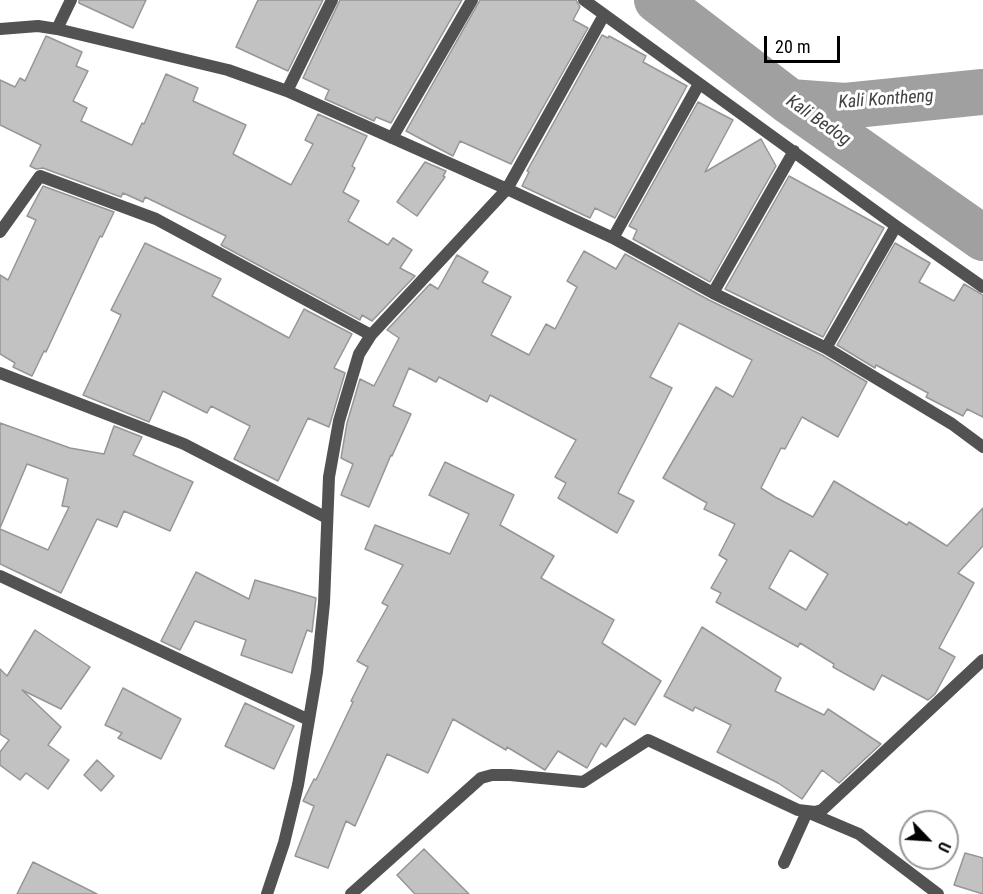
<!DOCTYPE html>
<html>
<head>
<meta charset="utf-8">
<style>
	body { margin:0 }
	#map { position:relative; width:983px; height:894px; overflow:hidden; background:#fff; font-family:"Roboto Condensed",sans-serif }
	canvas { display:block }
	.north { position:absolute; left:899px; top:810px; width:60px; height:60px; box-sizing:border-box; background:#fff; border:2px solid #999; border-radius:50%; rotate:115deg; font-size:16px; font-weight:700; line-height:24px; text-align:center; color:#000 }
	.north::after { content:''; display:block; margin:auto; width:21px; height:27px; background:#000; clip-path:polygon(50% 0,100% 100%,50% 72%,0 100%) }
	.scale { position:absolute; left:764px; top:36px; width:76px; height:27px; box-sizing:border-box; border:3px solid #000; border-top:0; padding-left:8px; font-size:18px; line-height:21px; white-space:nowrap; color:#000; -webkit-text-stroke:4px #fff; paint-order:stroke }
</style>
</head>
<body>
<div id="map">
<canvas width="983" height="894"></canvas>
<div class="north">U</div>
<div class="scale">20 m</div>
</div>
<script>
const ctx = document.querySelector('canvas').getContext('2d');
ctx.lineJoin = 'round';
function stroke(path, color, width, dash) {
  ctx.strokeStyle = color;
  ctx.lineWidth = width;
  ctx.lineCap = dash ? 'butt' : 'round';
  ctx.setLineDash(dash || []);
  ctx.stroke(path);
}
function fillPath(path, color) {
  ctx.fillStyle = color;
  ctx.fill(path, 'evenodd');
}
function write(font, color, halo, rows, align = 'center') {
  ctx.font = font + ' "Roboto Condensed",sans-serif';
  ctx.lineWidth = 6;
  ctx.setLineDash([]);
  ctx.textBaseline = 'middle';
  ctx.strokeStyle = halo;
  ctx.fillStyle = color;
  for (const [text, x, y, turn = 0] of rows) {
    ctx.save();
    ctx.translate(x, y);
    ctx.rotate((+turn || 0) * Math.PI / 180);
    ctx.textAlign = isNaN(turn) ? turn : align;
    if (halo) ctx.strokeText(text, 0, 0);
    ctx.fillText(text, 0, 0);
    ctx.restore();
  }
}
stroke(new Path2D(`
	M657 0 790 102 983 238
	M790 102 845 106 983 92`), '#a0a0a0', 46);
const building = new Path2D(`
	M79 0H146L133 28 79 3Z
	M258 0H323L288 71 236 47Z
	M340 0H462L391 123 376 117 374 121 325 99 329 90 303 78Z
	M480 0H576L580 7 573 20 588 28 511 164 460 141 453 156 406 131Z
	M602 35 608 38 609 36 646 56 643 62 687 86 615 218 595 208 590 218 522 186 529 172 527 171Z
	M46 36 82 52 76 66 88 71 73 101 87 108 81 121 132 145 142 123 144 124 166 74 198 88 193 101 246 125 233 154 291 185 313 144 305 140 318 114 367 136 352 166 355 168 343 192 359 201 348 221 388 245 393 238 412 250 400 268 415 276 372 321 362 315 360 320 221 245 226 236 145 197 143 202 123 193 121 197 43 168 36 169 30 166 41 145 0 125V80L15 87 20 78 25 81Z
	M698 102 733 120 705 172 761 139 776 166 710 282 633 239 637 230 629 226Z
	M425 162 446 171 443 176 445 177 417 216 397 202Z
	M789 176 884 228 823 337 725 289Z
	M43 186 114 212 102 237 100 236 46 352 44 351 32 376 13 367 15 363 0 354V275L8 280 36 220 27 216Z
	M145 243 221 279 212 296 289 338 304 309 352 334 334 368 345 373 329 427 308 418 278 481 234 459 250 426 211 406 207 413 163 391 149 422 83 395 121 315 111 310Z
	M895 243 930 263 919 282 954 301 964 284 983 295V417L967 409 963 416 926 397 928 393 876 365 875 368 837 345Z
	M584 251 616 269 625 254 709 300 822 355 867 382 838 437 802 417 785 449 781 448 761 488 775 497 813 517 834 481 907 525 909 522 947 546 983 508V546L958 573 974 583 939 648 955 657 935 694 928 700 882 675 874 690 833 667 834 664 800 643 798 647 716 602 721 593 711 588 727 560 719 555 735 524 704 509 707 503 663 478 716 387 733 397 752 360 679 323 650 377 672 388 618 493 634 501 617 533 558 498 566 483 555 477 576 440 490 395 487 402 439 377 436 382 409 368 393 406 411 414 392 456 391 455 369 507 341 495 353 464 341 458 347 423 360 379 374 386 399 338 387 330 430 284 438 289 457 255 488 272 482 282 511 297 491 335 529 355 546 324 555 329 577 287 567 281ZM790 550 828 574 806 610 769 588Z
	M0 423 70 448 104 454 114 426 142 437 133 455 193 482 170 531 124 511 117 527 97 519 61 593 0 564V529L48 550 69 507 62 506 68 479 27 464 0 528Z
	M445 462 514 495 500 525 554 556 541 578 614 620 602 643 661 681 635 725 624 718 606 747 601 743 587 768 558 751 545 770 507 747 506 750 453 719 428 773 387 754 355 826 346 821 328 868 295 856 314 806 303 801 314 779 316 780 353 702 351 701 368 667 357 661 388 606 382 603 403 565 365 549 375 525 450 554 469 514 429 495Z
	M196 572 249 599 255 580 316 598 312 632 307 630 292 673 241 655 246 640 195 621 180 650 161 641Z
	M702 627 781 678 775 691 824 715 828 709 881 744 839 783 822 770 802 799 778 783 717 752 731 725 695 707 693 711 664 696Z
	M35 630 90 667 61 709 22 690 61 727 48 745 69 760 48 789 26 773 20 780 0 765V752L9 740 0 734V669L7 676Z
	M123 688 181 719 161 759 118 738 122 733 105 725Z
	M245 703 294 726 274 769 225 746Z
	M97 760 114 776 101 791 84 775Z
	M424 849 469 894H415L397 875Z
	M965 853 983 858V894L954 885Z
	M33 862 97 894H17Z`);
fillPath(building, '#c2c2c2');
stroke(building, '#969696', 1.5);
stroke(new Path2D(`
	M584 0 896 226 983 287
	M0 29 38 26 57 29 228 70 287 91 507 189 613 238 713 293 826 348 952 424 983 447
	M57 29 71 0
	M287 91 332 0
	M392 138 472 0
	M0 232 40 176 156 219 371 335
	M613 238 699 84
	M713 293 794 151
	M826 348 896 226
	M0 373 184 444 327 518
	M0 576 309 720
	M784 863 807 812 859 834 938 894
	M267 894 284 843 298 785 317 672 324 603 329 477 339 421 359 354 371 335 507 189 604 15
	M351 894 481 778 492 775H510L583 782 648 740 798 810 815 812 822 810 983 660`), '#525252', 12);
write('italic 18px', '#414141', '#fff', [
	["Kali Kontheng",886,100,-4],
	["Kali Bedog",818,121,35]
]);
</script>
</body>
</html>
